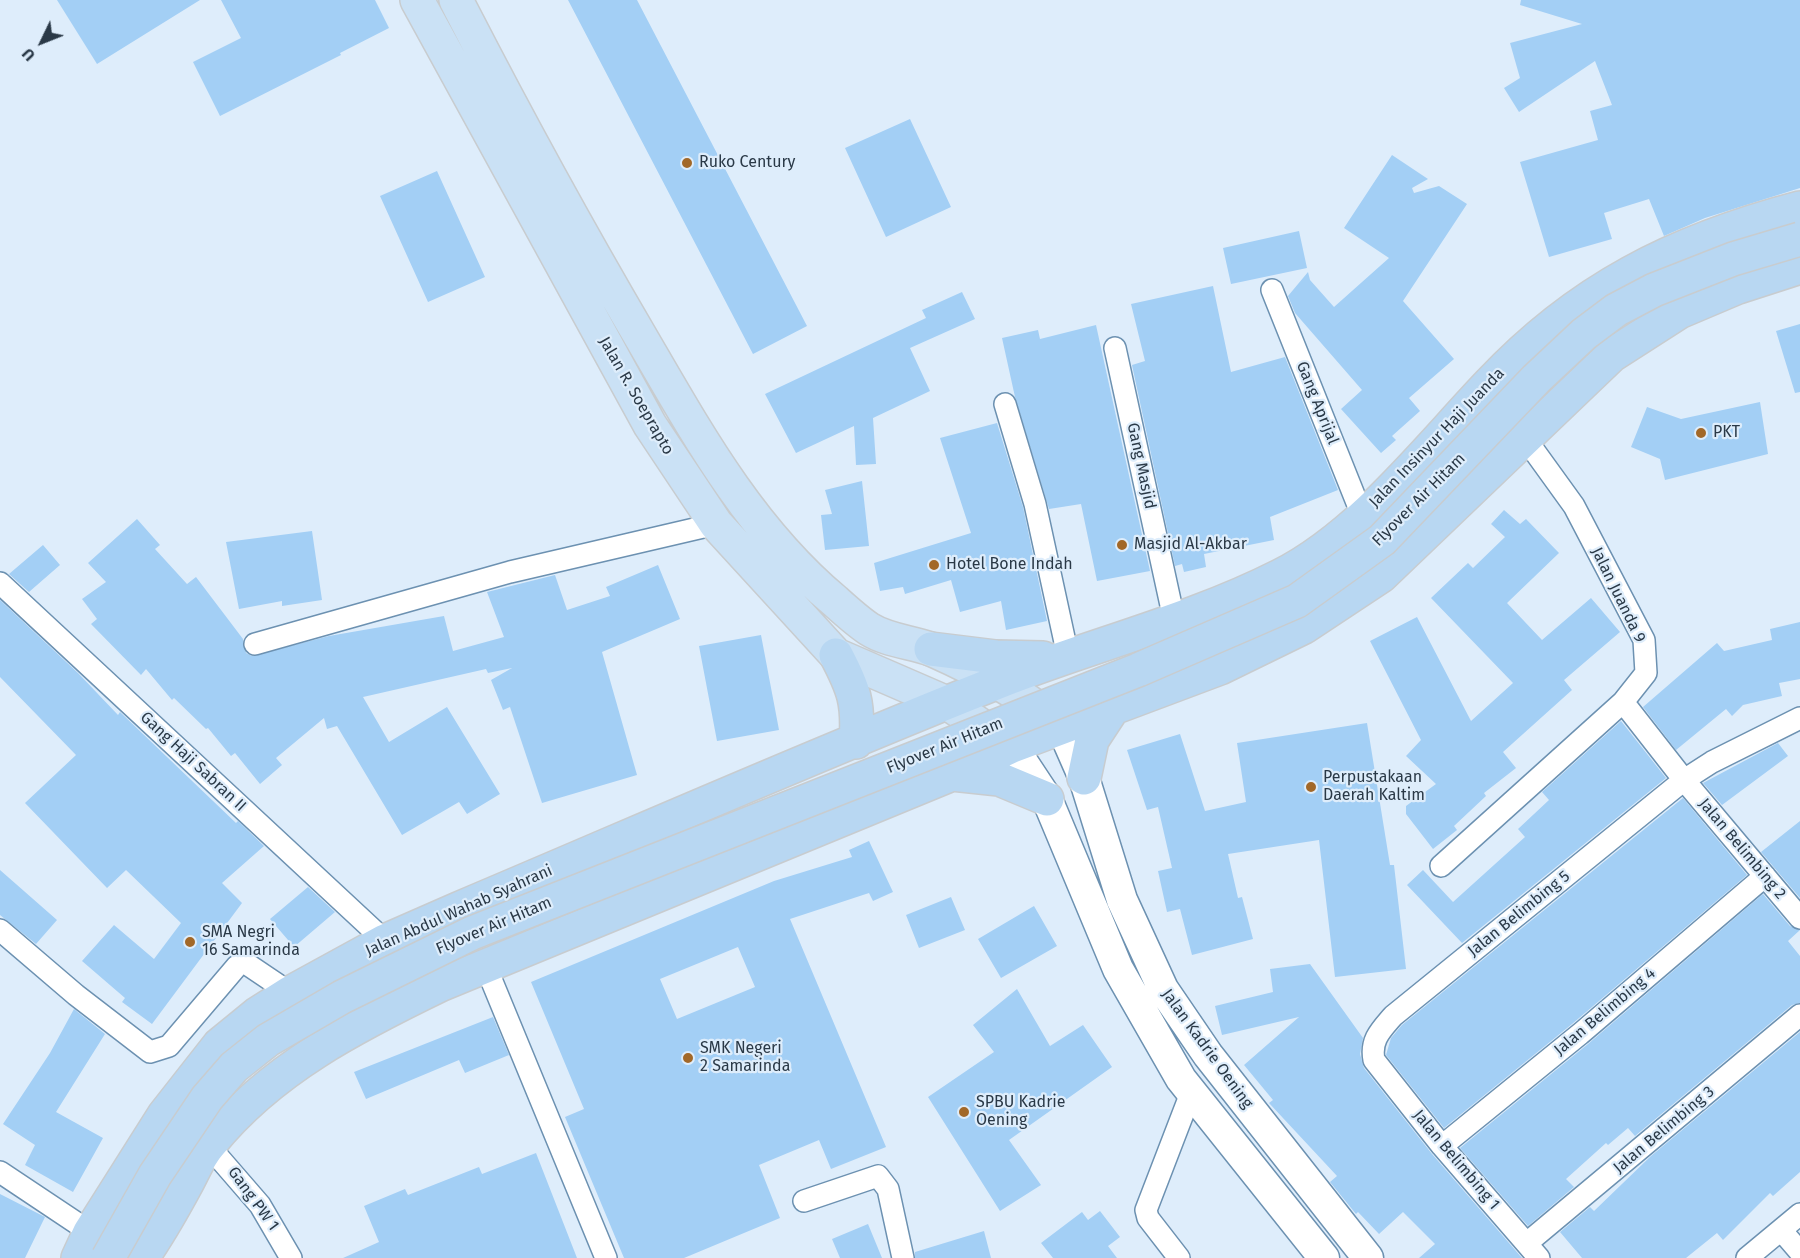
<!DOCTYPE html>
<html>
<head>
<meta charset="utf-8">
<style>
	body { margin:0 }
	#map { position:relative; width:1800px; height:1258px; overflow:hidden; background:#deedfb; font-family:"Fira Sans",sans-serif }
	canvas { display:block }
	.north { position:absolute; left:12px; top:12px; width:60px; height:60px; -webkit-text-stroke:4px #deedfb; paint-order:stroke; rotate:227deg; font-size:16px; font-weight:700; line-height:24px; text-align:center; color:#2a3947 }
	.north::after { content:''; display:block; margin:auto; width:21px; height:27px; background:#2a3947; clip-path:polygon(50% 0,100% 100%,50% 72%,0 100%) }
</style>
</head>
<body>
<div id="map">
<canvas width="1800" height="1258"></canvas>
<div class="north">U</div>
</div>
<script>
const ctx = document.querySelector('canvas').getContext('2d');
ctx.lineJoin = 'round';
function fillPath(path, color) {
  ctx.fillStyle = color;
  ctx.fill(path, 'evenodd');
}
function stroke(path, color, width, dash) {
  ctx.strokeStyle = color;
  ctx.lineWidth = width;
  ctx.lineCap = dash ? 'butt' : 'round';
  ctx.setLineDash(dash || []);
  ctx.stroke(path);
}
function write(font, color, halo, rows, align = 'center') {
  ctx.font = font + ' "Fira Sans",sans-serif';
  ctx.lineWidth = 4.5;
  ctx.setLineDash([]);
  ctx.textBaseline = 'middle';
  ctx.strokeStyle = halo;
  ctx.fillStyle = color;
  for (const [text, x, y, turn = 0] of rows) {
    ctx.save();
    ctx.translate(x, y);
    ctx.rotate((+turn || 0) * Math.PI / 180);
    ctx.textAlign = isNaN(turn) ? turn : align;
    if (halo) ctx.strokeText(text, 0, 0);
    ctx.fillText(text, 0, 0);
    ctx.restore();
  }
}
fillPath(new Path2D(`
	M57 0H200L97 64Z
	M221 0H375L389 28 340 53 341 55 220 116 193 62 241 38Z
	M568 0H637L807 326 753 354Z
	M1521 0H1800V188L1705 218 1664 236 1649 199 1604 213 1612 239 1549 257 1520 162 1598 140 1590 111 1612 105 1595 61 1519 112 1504 88 1520 78 1510 43 1582 24 1520 5Z
	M910 119 951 207 886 237 845 148Z
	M1392 155 1428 179 1412 188 1414 193 1439 186 1467 204 1403 301 1454 359 1409 398 1420 411 1392 436 1396 440 1381 453 1341 409 1362 390 1295 313 1288 296 1308 272 1310 280 1334 307 1389 258 1344 228Z
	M437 171 485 277 428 302 380 196Z
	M1299 231 1307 268 1231 284 1223 248Z
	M1213 286 1231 372 1285 357 1338 490 1270 517 1274 540 1204 554 1206 567 1184 572 1182 564 1175 566 1132 365 1145 361 1131 304Z
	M962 292 975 319 910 348 930 391 873 418 876 464 856 465 854 426 796 453 765 394 926 318 922 310Z
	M1800 324V392L1795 393 1776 331Z
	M1096 325 1150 571 1097 581 1081 504 1049 509 1015 397 1002 338 1038 330 1040 339Z
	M1760 402 1768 454 1665 480 1660 459 1631 447 1647 407 1681 419Z
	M997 423 1023 507 1047 621 1006 630 1001 601 960 612 951 580 905 594 903 587 880 591 874 563 971 533 940 438Z
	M862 481 869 546 825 550 821 515 832 514 825 490Z
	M1504 510 1520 524 1526 519 1559 553 1507 603 1542 640 1591 598 1620 632 1564 680 1572 690 1503 752 1516 768 1484 793 1486 796 1454 826 1457 830 1433 849 1406 814V806L1436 784 1406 756 1421 740 1370 641 1417 617 1471 721 1513 683 1431 598 1468 563 1473 568 1505 537 1491 524Z
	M137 519 160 545 155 549 187 584 196 577 243 639 246 653 252 656 329 636 444 616 453 651 504 637 487 592 555 575 567 610 610 596 606 587 658 565 680 619 602 652 637 775 542 803 510 707 503 710 491 680 512 668 488 673 486 669 363 697 389 742 447 707 500 794 467 814 459 802 402 835 337 726 327 729 324 718 276 758 282 765 260 784 235 753 231 756 208 728 206 729 174 698 172 700 146 669 141 675 91 624 97 619 82 599 106 582 88 563Z
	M312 531 322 600 282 606V601L239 609 226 542Z
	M43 545 60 565 29 592 9 574Z
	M0 600 78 673 118 715 120 712 236 823 238 821 264 846 222 883 242 903 152 1024 122 1002 125 998 82 961 114 925 154 959 181 923 126 870 107 888 25 803 76 755 0 677Z
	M1800 622V679L1779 683 1782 696 1743 705 1732 716 1726 709 1676 750 1643 707 1717 643 1724 651 1772 640 1770 629Z
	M761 635 779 730 717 741 699 646Z
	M1621 721 1666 778 1462 943 1407 885 1423 870 1453 902 1525 837 1518 829 1549 800 1542 792Z
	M1367 723 1390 865H1394L1406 969 1335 977 1319 840 1228 854 1238 898 1242 897 1253 939 1192 955 1180 909 1167 912 1158 871 1172 868 1158 807 1147 810 1127 750 1180 734 1205 811 1246 802 1237 743Z
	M1778 743 1788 756 1722 805 1703 783Z
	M1683 798 1747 875 1572 1024 1444 1128 1386 1055 1391 1038 1402 1025Z
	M1800 821V898L1761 852Z
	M869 841 893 892 873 901 869 893 790 919 886 1147 831 1169 819 1140 759 1165 780 1218 684 1258H624L565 1117 584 1109 531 982 774 881 852 857 849 850ZM738 947 755 987 677 1019 660 979Z
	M0 870 57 920 36 944 0 915Z
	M308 887 335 912 294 947 270 919Z
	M1763 894 1790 926 1800 930 1788 941 1800 956V1003L1792 1005 1635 1136 1628 1128 1608 1145 1606 1143 1566 1179 1574 1187 1528 1226 1460 1148 1588 1044Z
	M951 897 965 930 919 948 906 915Z
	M1034 906 1057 946 1001 978 978 939Z
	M1310 964 1363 1038 1360 1054 1364 1068 1432 1154 1522 1258H1419L1435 1244 1403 1212 1379 1234 1358 1212 1356 1214 1330 1182 1337 1176 1269 1103 1273 1100 1244 1065 1299 1017 1222 1035 1215 1006 1273 992 1270 969Z
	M1017 989 1050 1046 1083 1025 1112 1067 1009 1140 1041 1185 1000 1211 928 1097 994 1052 973 1025Z
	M74 1009 105 1034 56 1112 103 1138 73 1192 25 1165 35 1145 3 1124 50 1053Z
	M493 1017 509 1055 465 1073 459 1060 366 1099 354 1072Z
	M1800 1032V1172L1773 1196 1770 1193 1723 1240 1717 1233 1686 1258H1582L1560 1232 1590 1207 1594 1211 1651 1156Z
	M536 1153 577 1258H343L379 1242 364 1206 405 1189 408 1195 479 1167 482 1174Z
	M0 1194 45 1217 25 1258H0Z
	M1100 1211 1120 1237 1108 1246 1117 1258H1053L1041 1243 1082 1212 1088 1220Z
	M868 1224 882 1258H840L832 1239Z
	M984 1231 991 1258H915V1252Z`), '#a3cff5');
const minor = new Path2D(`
	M1272 290 1362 515
	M1115 348 1174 619
	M1005 404 1035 504 1068 656
	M1523 440 1535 452 1574 506 1644 640 1646 673 1623 702 1684 780 1800 918
	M0 583 385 941
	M255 644 510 572 716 524
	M1441 866 1623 702
	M0 930 76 995 150 1052 169 1046 237 966 244 962 290 993
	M486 967 606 1258
	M208 1145 260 1205 291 1258
	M1442 1146 1580 1034 1765 876
	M0 1172 90 1232
	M804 1201 878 1176 888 1189 903 1258
	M1781 1230 1800 1252
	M1527 1243 1800 1015
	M1179 1258 1148 1218 1146 1210 1191 1093
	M1539 1258 1442 1146 1374 1060C1370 1040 1381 1030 1393 1016L1684 780 1712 762 1800 718
	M1747 1258 1800 1214`);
const secondary = new Path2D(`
	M1062 728 1084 778 1122 900 1163 989 1208 1055 1368 1258
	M1012 746 1047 799 1118 969 1181 1079 1324 1258`);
const primary = new Path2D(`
	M417 0 650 425 716 524 836 655 949 704 1008 744
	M456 0C514 113 575 225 639 334 695 430 748 528 835 601 845 610 857 621 869 629 888 641 912 642 933 650 978 670 1022 693 1059 725`);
const trunk = new Path2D(`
	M931 649 996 657 1043 658
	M836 655C854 689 859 703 856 742
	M952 774 999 779 1047 799
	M1084 778 1092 740 1113 708
	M78 1258 90 1232 164 1115 219 1045 257 1014 290 993 385 941 458 909C640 832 821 752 1006 679 1096 644 1193 620 1280 576 1360 536 1428 448 1489 384 1578 289 1675 241 1800 208
	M142 1258C159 1234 173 1209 187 1183 194 1170 200 1155 210 1144 270 1069 357 1025 442 984L952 774 1012 746 1220 668 1304 627 1381 576 1612 355 1679 312 1738 287 1800 267`);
stroke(minor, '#6c91b1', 24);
stroke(secondary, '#6c91b1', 33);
stroke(primary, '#c8cccf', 36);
stroke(trunk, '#c8cccf', 36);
stroke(minor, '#fff', 21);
stroke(secondary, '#fff', 30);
stroke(primary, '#cae1f5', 33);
stroke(trunk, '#b8d7f2', 33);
const trunkBridge = new Path2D(`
	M108 1258 155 1175 207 1098 234 1067 268 1040 342 997 472 933 1138 670 1297 601 1382 540 1536 379 1584 334 1616 310 1654 290 1733 259 1800 239`);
stroke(trunkBridge, '#c8cccf', 36, []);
stroke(trunkBridge, '#b8d7f2', 33);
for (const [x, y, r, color] of [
	[687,163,6,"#a26828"],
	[1701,433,6,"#a26828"],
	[1122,545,6,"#a26828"],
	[934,565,6,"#a26828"],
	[1311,787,6,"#a26828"],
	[190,942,6,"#a26828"],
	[688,1058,6,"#a26828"],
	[964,1112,6,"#a26828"]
]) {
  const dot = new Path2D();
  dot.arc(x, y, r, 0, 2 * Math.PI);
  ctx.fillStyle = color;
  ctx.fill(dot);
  stroke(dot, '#deedfb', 2);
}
write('16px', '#2a3947', '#deedfb', [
	["Ruko Century",699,163],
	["PKT",1713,433],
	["Masjid Al-Akbar",1134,545],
	["Hotel Bone Indah",946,565],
	["Perpustakaan",1323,778],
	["Daerah Kaltim",1323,796],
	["SMA Negri",202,933],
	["16 Samarinda",202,951],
	["SMK Negeri",700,1049],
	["2 Samarinda",700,1067],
	["SPBU Kadrie",976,1103],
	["Oening",976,1121]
], 'left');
write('16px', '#2a3947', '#deedfb', [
	["Jalan R. Soeprapto",636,396,60],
	["Gang Aprijal",1317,403,68],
	["Jalan Insinyur Haji Juanda",1437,438,-46],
	["Gang Masjid",1141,466,78],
	["Flyover Air Hitam",1419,500,-45],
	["Jalan Juanda 9",1618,595,64],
	["Flyover Air Hitam",945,746,-22],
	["Gang Haji Sabran II",193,762,43],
	["Jalan Belimbing 2",1742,849,50],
	["Jalan Abdul Wahab Syahrani",459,911,-24],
	["Jalan Belimbing 5",1519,914,-39],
	["Flyover Air Hitam",494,926,-23],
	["Jalan Belimbing 4",1605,1012,-40],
	["Jalan Kadrie Oening",1207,1049,54],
	["Jalan Belimbing 3",1664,1130,-40],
	["Jalan Belimbing 1",1456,1160,50],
	["Gang PW 1",253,1199,54]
]);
</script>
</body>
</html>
